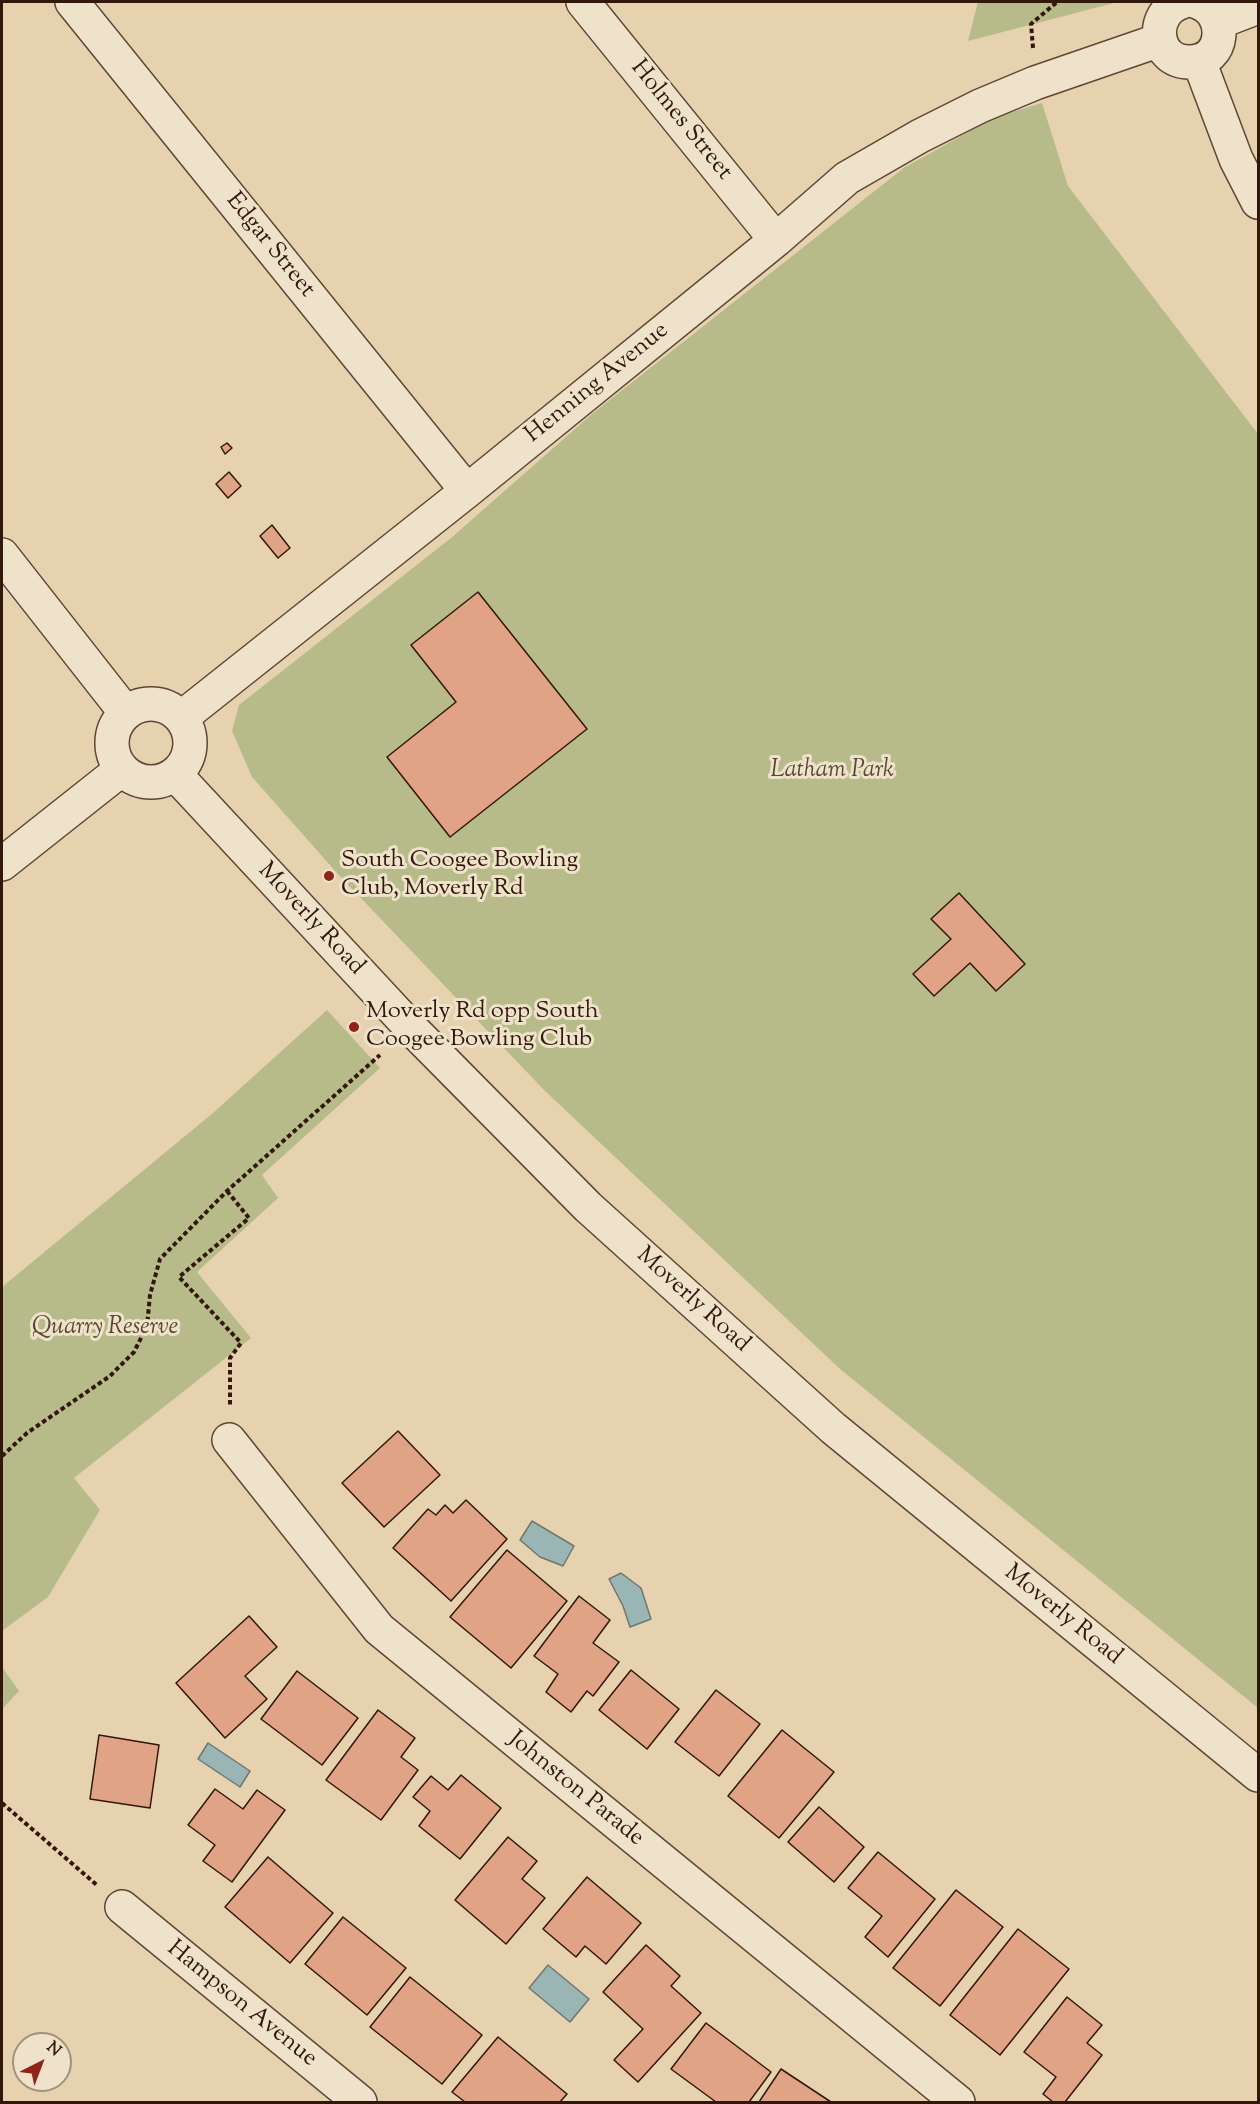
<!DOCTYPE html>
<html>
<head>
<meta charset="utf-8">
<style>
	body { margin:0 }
	#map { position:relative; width:1260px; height:2104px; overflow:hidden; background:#e6d2af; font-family:"Sorts Mill Goudy",serif }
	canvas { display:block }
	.frame { position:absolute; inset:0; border:3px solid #32170b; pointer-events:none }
	.north { position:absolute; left:12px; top:2032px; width:60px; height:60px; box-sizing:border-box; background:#efe2cb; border:2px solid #a3917e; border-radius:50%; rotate:42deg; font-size:16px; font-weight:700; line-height:24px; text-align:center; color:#32170b }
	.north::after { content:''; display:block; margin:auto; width:21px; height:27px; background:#8f2418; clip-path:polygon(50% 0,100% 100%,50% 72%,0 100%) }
</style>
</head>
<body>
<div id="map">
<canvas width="1260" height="2104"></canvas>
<div class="frame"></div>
<div class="north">N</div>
</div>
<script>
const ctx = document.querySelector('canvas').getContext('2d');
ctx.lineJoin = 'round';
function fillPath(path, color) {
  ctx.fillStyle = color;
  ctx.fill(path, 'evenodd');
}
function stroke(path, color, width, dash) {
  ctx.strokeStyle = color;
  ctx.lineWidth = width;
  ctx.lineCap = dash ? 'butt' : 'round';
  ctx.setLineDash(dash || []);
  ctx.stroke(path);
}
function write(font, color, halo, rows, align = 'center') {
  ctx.font = font + ' "Sorts Mill Goudy",serif';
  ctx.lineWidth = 6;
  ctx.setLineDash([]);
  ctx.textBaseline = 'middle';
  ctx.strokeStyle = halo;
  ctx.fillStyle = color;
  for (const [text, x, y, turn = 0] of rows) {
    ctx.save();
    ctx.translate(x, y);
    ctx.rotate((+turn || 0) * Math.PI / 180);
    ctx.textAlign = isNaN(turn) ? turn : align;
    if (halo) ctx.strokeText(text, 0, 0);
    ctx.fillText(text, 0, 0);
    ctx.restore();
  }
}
fillPath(new Path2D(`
	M978 2H1118L968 41Z
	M1042 103 1068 186 1258 434V1708L840 1369 544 1090 337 873 252 777 232 731 239 705 451 538 592 414 905 167 996 117Z
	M327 1010 380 1068 262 1175 278 1198 197 1272 251 1338 74 1478 100 1510 48 1597 2 1631V1287L213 1113Z
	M2 1667 19 1691 2 1709Z`), '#b7bb89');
const water = new Path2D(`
	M532 1521 574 1546 563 1566 540 1557 520 1540Z
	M621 1573 641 1588 651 1619 630 1627 623 1606 609 1579Z
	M208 1743 250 1771 240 1787 198 1759Z
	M548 1965 589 1999 570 2022 529 1988Z`);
fillPath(water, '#99b5b4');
stroke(water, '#707670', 1.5);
const building = new Path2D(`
	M227 443 232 448 225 454 221 447Z
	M229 472 241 486 228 498 216 484Z
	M272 525 290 548 278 558 260 536Z
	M478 592 587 729 450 837 387 757 456 702 411 645Z
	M959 893 1025 964 996 991 970 963 934 996 913 974 951 939 931 919Z
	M398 1431 440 1475 384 1527 342 1483Z
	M466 1500 507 1539 451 1601 393 1548 428 1509 436 1515 445 1505 453 1513Z
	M507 1550 567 1601 511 1668 450 1617Z
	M579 1596 610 1620 593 1643 619 1662 593 1696 587 1691 571 1712 546 1692 558 1674 534 1656Z
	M249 1616 277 1647 245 1676 267 1699 225 1738 176 1683Z
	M631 1670 679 1709 647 1749 599 1710Z
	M297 1671 358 1718 322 1765 261 1719Z
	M716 1690 760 1724 719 1776 675 1742Z
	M378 1710 415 1738 401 1757 418 1770 381 1820 326 1780Z
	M782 1730 834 1772 779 1838 728 1796Z
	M99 1735 159 1745 150 1808 90 1799Z
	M461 1775 501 1808 460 1859 419 1826 430 1811 413 1797 431 1776 448 1790Z
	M215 1789 243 1809 257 1790 285 1810 232 1882 203 1861 215 1845 188 1825Z
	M819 1807 864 1847 834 1882 788 1842Z
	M508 1837 537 1861 522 1879 545 1898 506 1944 455 1900Z
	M878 1852 935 1899 888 1957 865 1937 882 1916 848 1888Z
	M268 1857 333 1913 290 1963 225 1907Z
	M587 1877 641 1923 606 1964 585 1946 576 1957 543 1929Z
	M956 1890 1003 1927 940 2006 893 1968Z
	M343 1917 406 1968 367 2015 305 1964Z
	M1018 1929 1069 1969 1000 2055 950 2015Z
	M646 1945 680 1976 671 1986 701 2013 638 2082 614 2060 643 2029 603 1992Z
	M410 1977 482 2035 442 2084 370 2027Z
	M1067 1997 1102 2025 1087 2043 1102 2055 1065 2102H1053L1043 2094 1056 2077 1024 2052Z
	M706 2023 771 2072 749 2102H716L671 2069Z
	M498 2037 567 2094 560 2102H465L452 2092Z
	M781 2069 831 2102H759Z`);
fillPath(building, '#e1a386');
stroke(building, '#32170b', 1.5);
const minor = new Path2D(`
	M72 2 467 491
	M583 2 776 240
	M1182 2C1149 12 1153 62 1189 62 1226 63 1229 12 1197 2
	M1219 22 1258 7
	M1199 61 1236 159 1258 202
	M2 555 126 713
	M112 743a39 39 0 1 1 78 0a39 39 0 1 1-78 0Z
	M181 718 467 491 776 240 847 178 920 136 980 106 1035 83 1160 40
	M175 774 411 1028 588 1207 833 1428 1258 1775
	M2 864 122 769
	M229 1440 379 1629 958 2102
	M122 1907 360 2102`);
stroke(minor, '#5f4634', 36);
stroke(new Path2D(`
	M1033 48 1031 24 1057 2
	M227 1191 249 1218 179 1277 241 1343 230 1358V1406
	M2 1456 27 1433 110 1376 134 1352 147 1326 150 1295 160 1259 227 1191 380 1055
	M2 1803 98 1886`), '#32170b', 4, [4.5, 3]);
stroke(minor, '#efe2cb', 33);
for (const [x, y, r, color] of [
	[329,876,6,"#8f2418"],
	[354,1027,6,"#8f2418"]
]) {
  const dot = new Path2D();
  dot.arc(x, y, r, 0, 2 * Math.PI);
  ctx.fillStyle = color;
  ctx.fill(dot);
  stroke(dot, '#efe2cb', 2);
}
write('24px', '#32170b', '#efe2cb', [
	["Holmes Street",680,121,51],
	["Edgar Street",269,246,51],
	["Henning Avenue",598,384,-39],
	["Moverly Road",310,920,47],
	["Moverly Road",692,1301,42],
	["Moverly Road",1062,1616,39],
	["Johnston Parade",575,1790,39],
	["Hampson Avenue",241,2005,39]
]);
write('italic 24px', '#5a4831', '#efe2cb', [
	["Latham Park",832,772],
	["Quarry Reserve",105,1329]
]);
write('24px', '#32170b', '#efe2cb', [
	["South Coogee Bowling",341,862],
	["Club, Moverly Rd",341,890],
	["Moverly Rd opp South",366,1013],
	["Coogee Bowling Club",366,1041]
], 'left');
</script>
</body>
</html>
